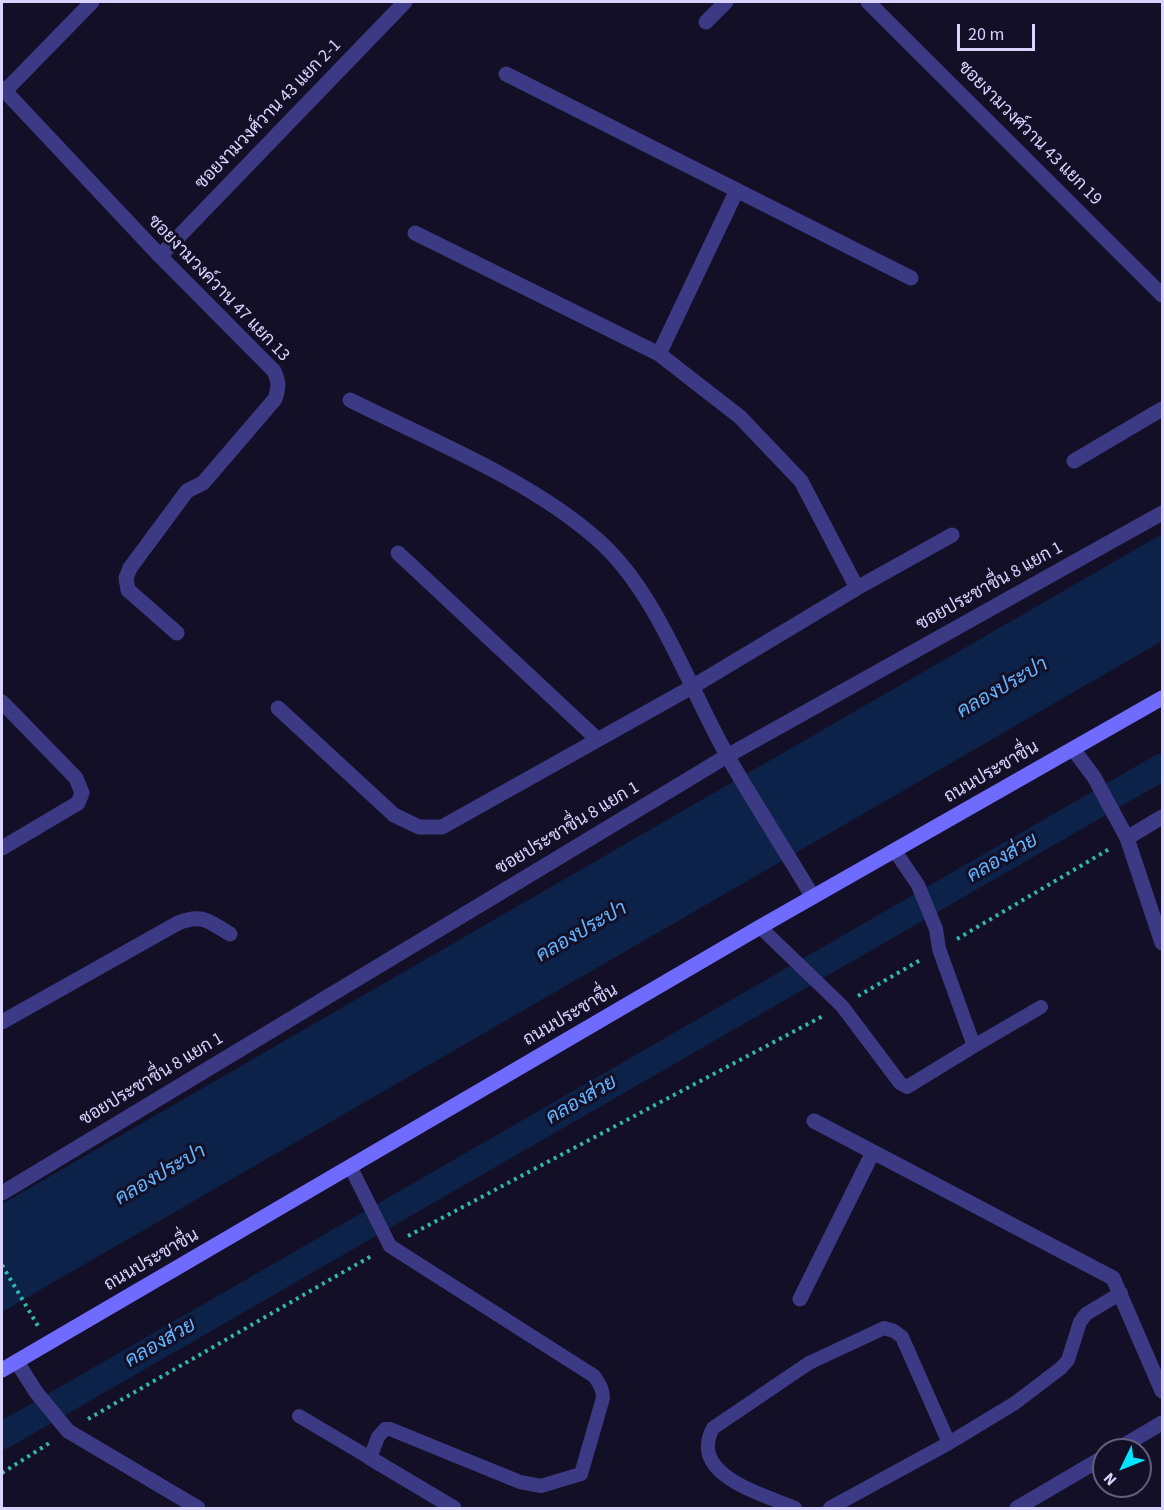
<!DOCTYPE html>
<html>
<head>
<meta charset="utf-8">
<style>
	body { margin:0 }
	#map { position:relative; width:1164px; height:1510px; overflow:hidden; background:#130f26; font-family:"Source Sans 3",sans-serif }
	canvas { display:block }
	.frame { position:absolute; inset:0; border:3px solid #d9d4ff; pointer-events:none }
	.north { position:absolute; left:1092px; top:1438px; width:60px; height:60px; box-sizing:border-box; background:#130f26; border:2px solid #625e7d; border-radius:50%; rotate:227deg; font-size:16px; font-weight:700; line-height:24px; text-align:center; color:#d9d4ff }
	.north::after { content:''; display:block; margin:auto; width:21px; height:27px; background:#00e5ff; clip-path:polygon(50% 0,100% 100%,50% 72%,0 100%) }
	.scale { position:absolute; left:957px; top:24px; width:78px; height:27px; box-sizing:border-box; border:3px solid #d9d4ff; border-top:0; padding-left:8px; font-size:18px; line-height:21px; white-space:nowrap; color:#d9d4ff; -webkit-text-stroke:4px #130f26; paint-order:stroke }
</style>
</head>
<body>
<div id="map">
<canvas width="1164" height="1510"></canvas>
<div class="frame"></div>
<div class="north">N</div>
<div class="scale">20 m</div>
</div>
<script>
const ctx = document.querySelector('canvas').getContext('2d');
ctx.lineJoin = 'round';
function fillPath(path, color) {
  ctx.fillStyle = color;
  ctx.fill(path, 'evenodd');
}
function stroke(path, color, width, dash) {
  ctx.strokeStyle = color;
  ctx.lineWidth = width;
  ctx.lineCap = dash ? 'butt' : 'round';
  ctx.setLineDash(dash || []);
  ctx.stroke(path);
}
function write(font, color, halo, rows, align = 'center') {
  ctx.font = font + ' "Source Sans 3",Sarabun,sans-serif';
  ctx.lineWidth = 6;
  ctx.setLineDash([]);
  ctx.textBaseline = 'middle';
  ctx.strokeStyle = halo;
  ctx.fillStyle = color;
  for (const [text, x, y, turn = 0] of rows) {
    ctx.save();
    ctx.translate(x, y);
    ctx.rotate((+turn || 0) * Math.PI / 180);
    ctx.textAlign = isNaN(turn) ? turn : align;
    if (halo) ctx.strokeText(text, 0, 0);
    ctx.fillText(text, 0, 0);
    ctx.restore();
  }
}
fillPath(new Path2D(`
	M1162 534V641L2 1312V1204Z`), '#0c2248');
stroke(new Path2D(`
	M2 1436 1162 767`), '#0c2248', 27);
stroke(new Path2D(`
	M957 939 1111 848
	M858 996 922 959
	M408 1236 823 1016
	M2 1265 38 1326
	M88 1419 373 1255
	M2 1473 51 1442`), '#2fb8b0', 4, [3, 4.5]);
stroke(new Path2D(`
	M760 927 842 1006 900 1083 907 1087 974 1046 939 949 936 929 918 885 895 851
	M974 1046 1041 1007
	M299 1416 370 1458 378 1437 385 1429H390L520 1482 541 1486 581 1474 603 1398C603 1389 599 1383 594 1376L390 1246 351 1168
	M795 1508C762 1494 688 1475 713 1428L809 1363 884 1328 894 1331 902 1337 949 1443
	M830 1508 949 1443 1015 1403 1061 1368 1068 1360 1080 1322 1086 1314 1121 1293`), '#3d3a85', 14);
stroke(new Path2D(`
	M868 2 1162 295
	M706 22 726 2
	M506 74 911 278
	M2 88 160 256 274 371C279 382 279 387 275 399L203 483 187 491 130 568 126 578 128 590 177 633
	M5 91 92 2
	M415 233 659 354 740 417 801 481 857 588
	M160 256 405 2
	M659 354 737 190
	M350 400C430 440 531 480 598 540 658 593 689 689 728 757 755 804 785 850 813 897
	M1074 461 1162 409
	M398 553 597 739
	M2 702 76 778 82 793 78 803 2 848
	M278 708 394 815 419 827H442L692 687 857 588 952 535
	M1073 749 1094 777 1127 838 1162 943
	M1127 838 1162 817
	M2 1022 178 923C203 913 209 922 230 934
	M814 1121 1113 1278 1162 1391
	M2 1193 727 756 1162 513
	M800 1299 873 1152
	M17 1362 36 1392 68 1431 198 1508
	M1116 1450 1162 1423
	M370 1458 454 1508
	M1017 1508 1104 1457`), '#3d3a85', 15);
stroke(new Path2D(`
	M2 1370 760 927 1162 698`), '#6f6bff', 15);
write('18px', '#d9d4ff', '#130f26', [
	["ซอยงามวงศ์วาน 43 แยก 2-1",269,115,-46],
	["ซอยงามวงศ์วาน 43 แยก 19",1029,134,45],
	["ซอยงามวงค์วาน 47 แยก 13",218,289,46],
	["ซอยประชาชื่น 8 แยก 1",990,587,-29],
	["ถนนประชาชื่น",992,773,-30],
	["ซอยประชาชื่น 8 แยก 1",568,829,-31],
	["ถนนประชาชื่น",571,1016,-30],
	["ซอยประชาชื่น 8 แยก 1",152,1080,-31],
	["ถนนประชาชื่น",152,1261,-30]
]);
write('italic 20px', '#62b6ff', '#130f26', [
	["คลองประปา",1003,689,-30],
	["คลองส่วย",1003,859,-30],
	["คลองประปา",582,933,-30],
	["คลองส่วย",582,1101,-30],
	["คลองประปา",161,1176,-30],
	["คลองส่วย",161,1344,-30]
]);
</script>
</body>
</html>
